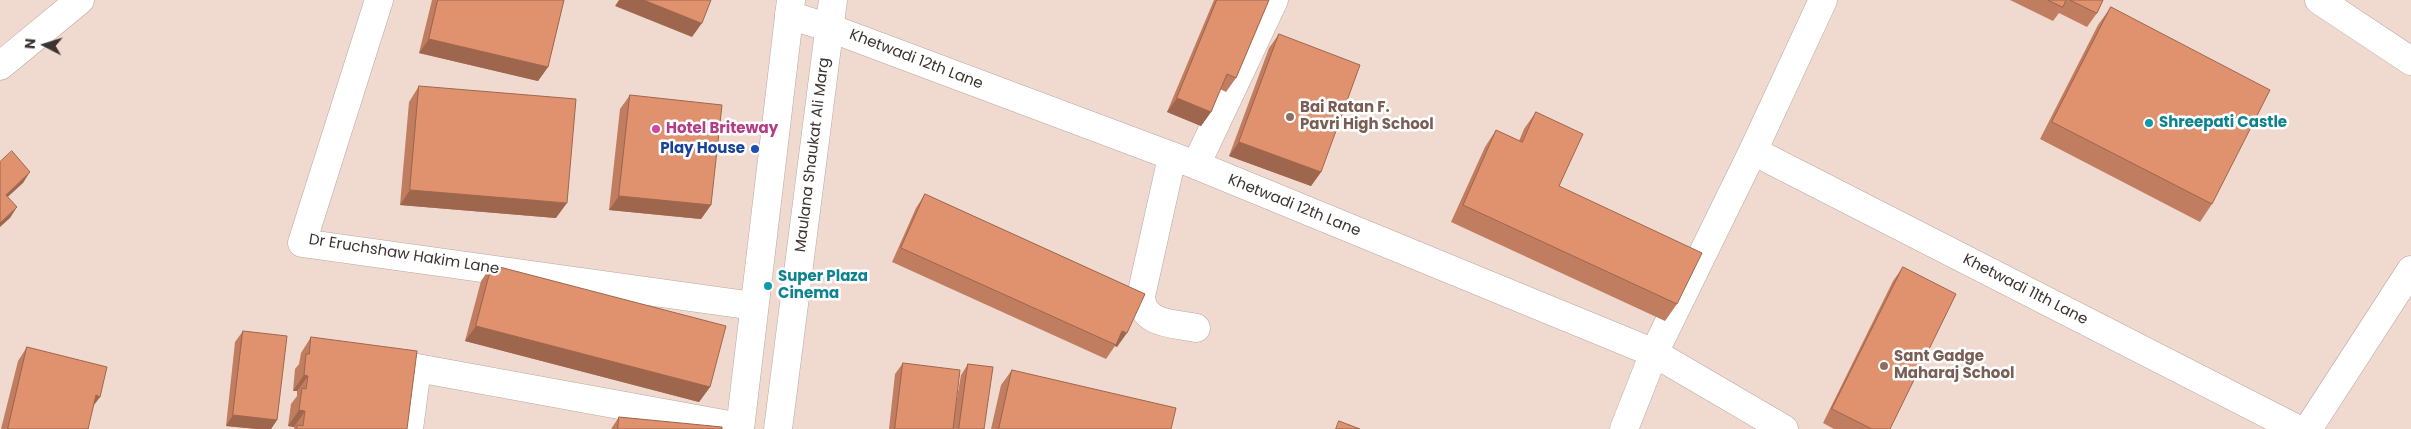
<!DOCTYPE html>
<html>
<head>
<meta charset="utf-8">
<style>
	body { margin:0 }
	#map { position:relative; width:2411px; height:429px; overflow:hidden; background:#f0dad0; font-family:Poppins,sans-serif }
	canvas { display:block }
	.north { position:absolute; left:20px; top:20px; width:50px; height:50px; -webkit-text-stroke:4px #fff; paint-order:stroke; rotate:275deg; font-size:14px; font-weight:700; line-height:20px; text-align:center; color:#3c3430 }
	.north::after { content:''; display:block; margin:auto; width:18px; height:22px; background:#3c3430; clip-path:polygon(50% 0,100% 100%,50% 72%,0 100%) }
</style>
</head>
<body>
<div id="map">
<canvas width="2411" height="429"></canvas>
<div class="north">N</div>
</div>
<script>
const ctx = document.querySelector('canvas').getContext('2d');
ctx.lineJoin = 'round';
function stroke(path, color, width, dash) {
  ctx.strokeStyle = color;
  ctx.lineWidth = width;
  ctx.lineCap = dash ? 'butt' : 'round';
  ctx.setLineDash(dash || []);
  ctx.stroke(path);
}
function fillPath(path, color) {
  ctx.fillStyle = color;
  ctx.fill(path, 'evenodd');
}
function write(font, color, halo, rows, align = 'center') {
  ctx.font = font + ' Poppins,sans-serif';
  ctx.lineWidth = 5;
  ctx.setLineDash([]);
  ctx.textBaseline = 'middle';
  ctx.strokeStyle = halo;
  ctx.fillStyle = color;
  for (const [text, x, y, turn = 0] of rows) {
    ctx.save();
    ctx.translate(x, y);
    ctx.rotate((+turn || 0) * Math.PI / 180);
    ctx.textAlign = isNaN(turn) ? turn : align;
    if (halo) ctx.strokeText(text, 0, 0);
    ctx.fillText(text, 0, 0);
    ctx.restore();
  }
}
const minor = new Path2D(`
	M379 0 302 243 754 306
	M2319 0 2411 61
	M789 15 830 28 1196 165 1654 353 1784 429
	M0 66 80 0
	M1753 151 2297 429
	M1172 157 1141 296C1142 325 1173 323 1196 328
	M1196 165 1274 0
	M409 429 417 368 740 427
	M1624 429 1654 353 1753 151 1823 0
	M2308 429 2411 270`);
const major = new Path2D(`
	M740 429 791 0
	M778 429 833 0`);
stroke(minor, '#bba69d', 29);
stroke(major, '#bba69d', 29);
stroke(minor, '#fff', 28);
stroke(major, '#fff', 28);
fillPath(new Path2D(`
	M432 0H564L548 67 538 81 419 53Z
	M1214 0H1269L1236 78 1226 92 1220 89 1211 112 1201 126 1167 112Z
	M2010 0H2103L2097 13 2087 27 2059 13 2053 21Z
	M2111 7 2212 204 2200 222 2040 139 2098 25Z
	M1279 34 1321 172 1311 186 1229 156 1269 48Z
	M419 86 556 218 400 205 409 102Z
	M630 95 711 205 701 219 609 210 620 109Z
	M1536 112 1559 186 1677 304 1665 321 1451 222 1485 147 1496 130 1519 141 1524 129Z
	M925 194 1145 294 1117 347 1115 346 1106 359 892 262 916 208Z
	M492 265 710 387 699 402 465 341 481 281Z
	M1903 267 1890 429H1834L1823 423 1893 281Z
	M243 331 277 420 271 429H257L226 426 235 342Z
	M311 337 407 429H294V427L288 426 291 404 297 396V391H293L295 369 299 364 301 353Z
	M27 347 100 397 93 406 88 429H1L18 361Z
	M903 363 955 410 961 375 968 364 984 429H889L895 374Z
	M1012 370 1171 429H991L1001 385Z
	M619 417 722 429H611Z`), '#c17d5f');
fillPath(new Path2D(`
	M619 0H644L702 23 692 37 615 6Z
	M429 39 548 67 538 81 419 53Z
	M1177 98 1211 112 1201 126 1167 112Z
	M1239 142 1321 172 1311 186 1229 156Z
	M30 172 23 183 0 204 6 195Z
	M410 190 567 203 556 218 400 205Z
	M619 196 711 205 701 219 609 210Z
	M17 207 10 218 0 227V223Z
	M476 326 710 387 699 402 465 341Z
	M1122 331 1127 333 1117 347 1115 346Z
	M304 375 308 376 297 391H293Z
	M96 395 100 397 90 410Z
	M299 410 305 411 294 427 288 426Z
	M233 415 277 420 271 429H257L226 426Z`), '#9d664d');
const building = new Path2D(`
	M438 0H564L548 67 429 39Z
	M644 0H711L702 23Z
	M1217 0H1269L1236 78 1227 74 1211 112 1177 98Z
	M2048 0H2066L2063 7Z
	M2070 0H2103L2097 13Z
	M2111 7 2270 90 2212 204 2052 122Z
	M1279 34 1360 65 1321 172 1239 142Z
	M419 86 576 99 567 203 410 190Z
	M630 95 722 105 711 205 619 196Z
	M1536 112 1583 134 1559 186 1702 253 1677 304 1463 205 1496 130 1522 142Z
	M12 151 30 172 6 195 17 207 0 223V162Z
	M925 194 1145 294 1127 333 1122 331 1116 345 901 248Z
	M492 265 726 326 710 387 476 326Z
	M1903 267 1956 294 1890 429H1872L1832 409Z
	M243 331 287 336 277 420 233 415Z
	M311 337 417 351 407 429H297V425L303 426 305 411 299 410 302 388 306 389 308 376 304 375 306 354H309Z
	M27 347 107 367 100 397 96 395 88 429H8Z
	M903 363 960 370 953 429H895Z
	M968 364 993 367 984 429H959Z
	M1012 370 1176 408 1171 429H999Z
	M619 417 722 427V429H618Z
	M1339 421 1360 429H1336Z`);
fillPath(building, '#e0916e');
stroke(building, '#9d664d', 1);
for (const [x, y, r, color] of [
	[1290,117,5,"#8d6e63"],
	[2149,123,5,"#0f9aa8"],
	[656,129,5,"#d1479c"],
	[755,149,5,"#1a4fb4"],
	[768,286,5,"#0f9aa8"],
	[1884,366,5,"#8d6e63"]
]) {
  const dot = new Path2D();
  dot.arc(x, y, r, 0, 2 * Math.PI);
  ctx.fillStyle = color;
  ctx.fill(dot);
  stroke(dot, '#fff', 2);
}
write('15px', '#3c3430', '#fff', [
	["Khetwadi 12th Lane",916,60,21],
	["Maulana Shaukat Ali Marg",813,155,-83],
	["Khetwadi 12th Lane",1294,206,22],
	["Dr Eruchshaw Hakim Lane",404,255,9],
	["Khetwadi 11th Lane",2025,290,27]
]);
write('bold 15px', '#785e54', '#fff', [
	["Bai Ratan F.",1300,108],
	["Pavri High School",1300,125],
	["Sant Gadge",1894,357],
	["Maharaj School",1894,374]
], 'left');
write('bold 15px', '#0d838f', '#fff', [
	["Shreepati Castle",2159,123],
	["Super Plaza",778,277],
	["Cinema",778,294]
], 'left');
write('bold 15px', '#b23c85', '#fff', [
	["Hotel Briteway",666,129]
], 'left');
write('bold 15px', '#164399', '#fff', [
	["Play House",745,149]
], 'right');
</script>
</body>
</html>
